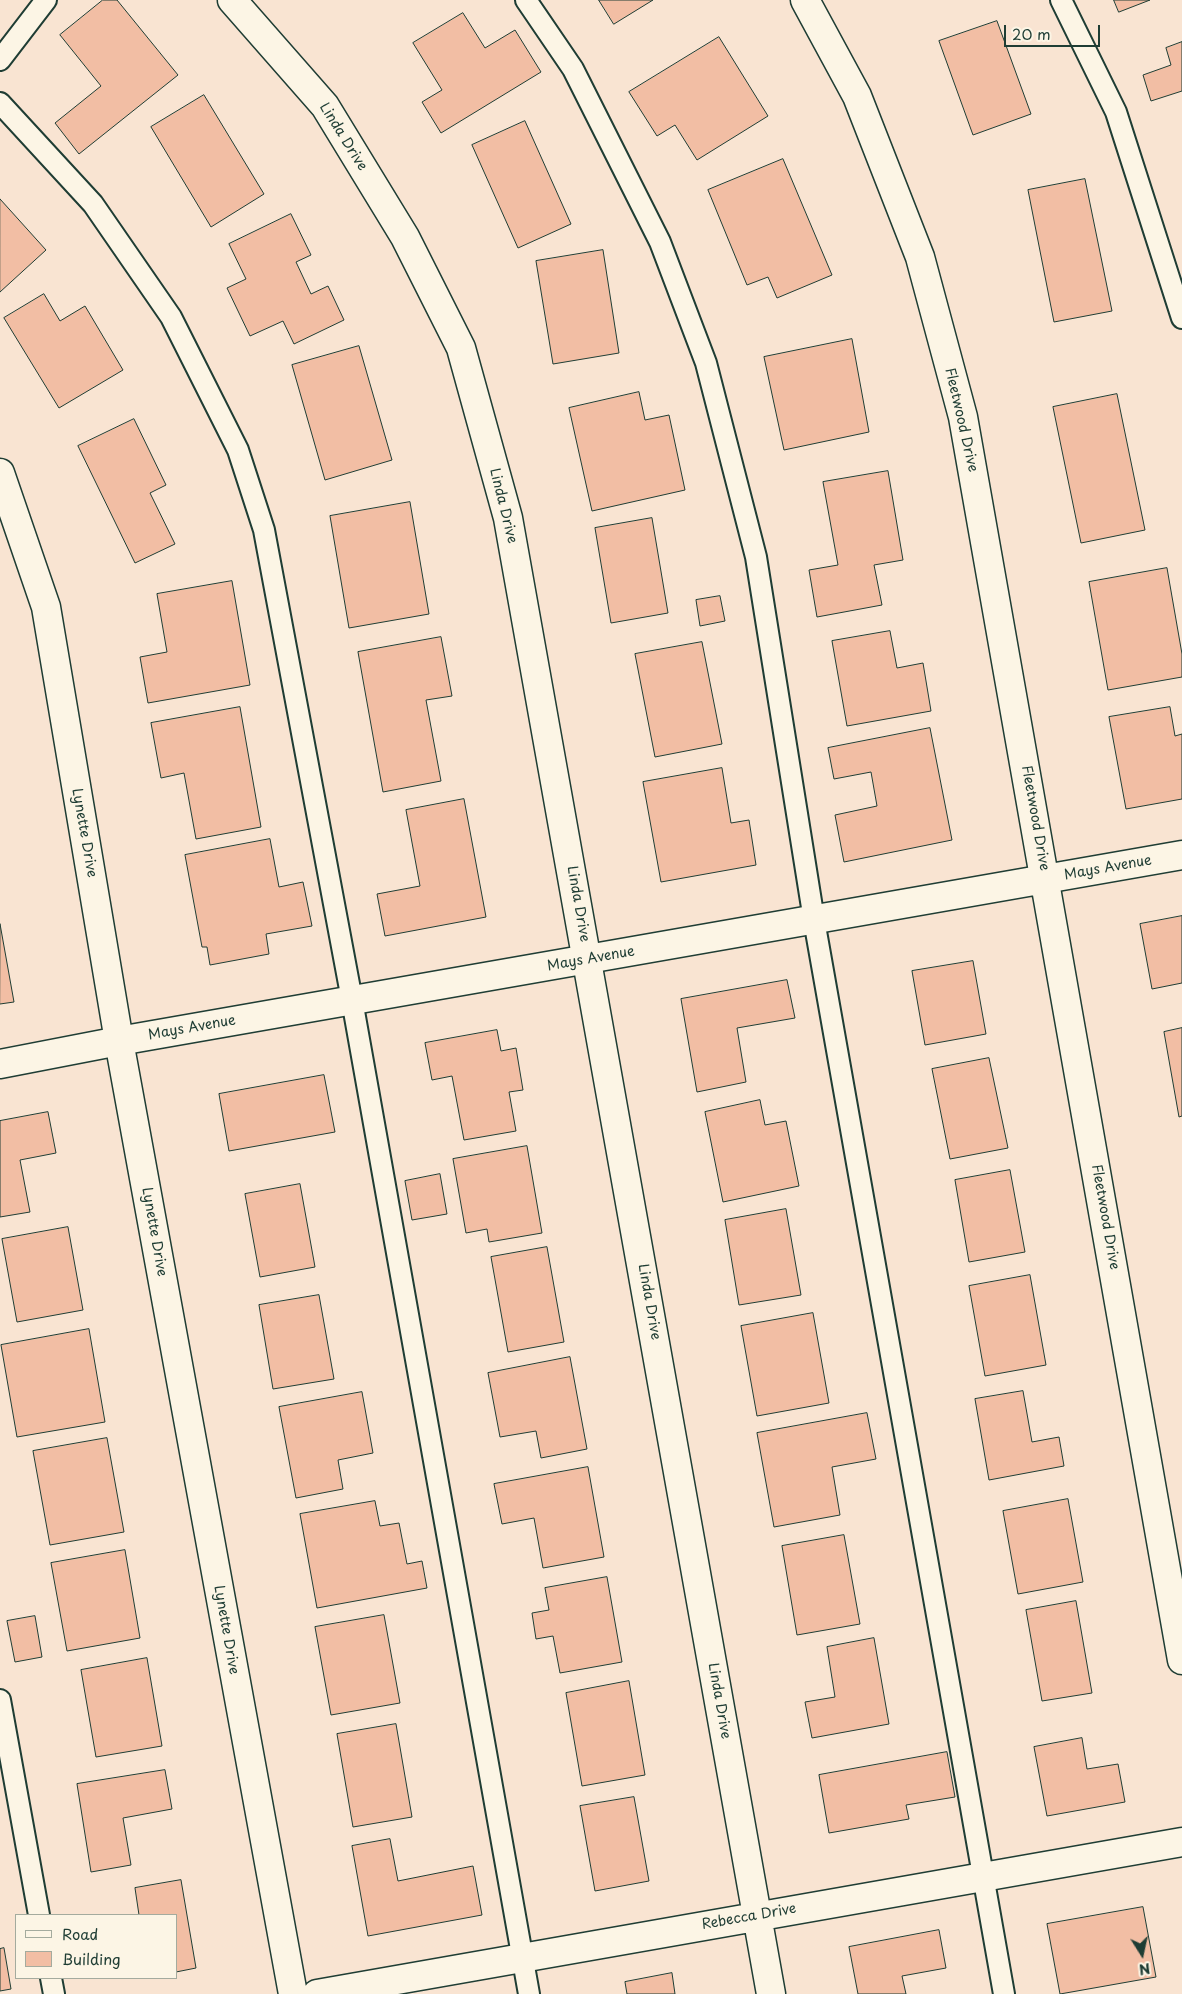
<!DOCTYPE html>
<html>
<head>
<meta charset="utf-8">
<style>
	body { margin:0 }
	#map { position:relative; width:1182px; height:1994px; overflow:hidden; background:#f9e4d2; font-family:"Playpen Sans",sans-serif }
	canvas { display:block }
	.legend { position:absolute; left:15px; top:1914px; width:162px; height:65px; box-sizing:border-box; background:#fcf5e5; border:1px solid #a4ab9e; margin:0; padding:6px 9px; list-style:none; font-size:15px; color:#1f3d34 }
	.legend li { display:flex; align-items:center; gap:10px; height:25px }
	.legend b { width:25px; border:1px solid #a4ab9e }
	.north { position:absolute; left:1117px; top:1929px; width:50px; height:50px; -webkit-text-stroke:4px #fcf5e5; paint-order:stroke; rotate:170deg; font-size:14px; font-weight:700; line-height:20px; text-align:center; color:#1f3d34 }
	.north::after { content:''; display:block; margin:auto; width:18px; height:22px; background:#1f3d34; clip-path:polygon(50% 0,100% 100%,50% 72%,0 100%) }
	.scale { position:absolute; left:1004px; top:25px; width:96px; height:22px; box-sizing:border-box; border:2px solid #1f3d34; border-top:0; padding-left:6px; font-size:15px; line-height:18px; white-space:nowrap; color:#1f3d34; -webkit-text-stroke:4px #fcf5e5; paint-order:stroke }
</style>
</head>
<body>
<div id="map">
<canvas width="1182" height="1994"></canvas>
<ul class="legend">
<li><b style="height:6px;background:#fcf5e5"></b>Road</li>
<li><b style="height:14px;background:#f2bea4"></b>Building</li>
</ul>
<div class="north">N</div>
<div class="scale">20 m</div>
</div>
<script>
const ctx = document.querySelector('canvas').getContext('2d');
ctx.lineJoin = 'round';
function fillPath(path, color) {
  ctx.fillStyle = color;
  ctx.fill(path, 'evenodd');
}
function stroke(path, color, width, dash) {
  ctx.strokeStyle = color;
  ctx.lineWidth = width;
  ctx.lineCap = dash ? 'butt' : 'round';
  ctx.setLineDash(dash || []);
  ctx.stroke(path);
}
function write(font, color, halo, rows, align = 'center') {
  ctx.font = font + ' "Playpen Sans",sans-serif';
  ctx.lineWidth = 4;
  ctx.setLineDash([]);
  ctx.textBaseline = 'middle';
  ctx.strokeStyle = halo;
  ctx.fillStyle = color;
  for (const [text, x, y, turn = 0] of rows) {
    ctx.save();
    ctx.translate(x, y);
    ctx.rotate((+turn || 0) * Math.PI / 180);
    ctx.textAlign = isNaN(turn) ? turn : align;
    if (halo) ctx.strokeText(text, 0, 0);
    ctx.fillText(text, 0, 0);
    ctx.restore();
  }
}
const building = new Path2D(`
	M103 0H117L178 75 79 154 55 123 101 86 60 35Z
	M599 0H653L614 24Z
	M1114 0H1150L1119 12Z
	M463 13 485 48 515 30 541 72 441 133 422 102 442 90 413 43Z
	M997 21 1031 114 973 135 939 41Z
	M719 37 768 116 697 160 675 125 657 136 629 92Z
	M1182 42V91L1151 101 1143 75 1171 65 1166 48Z
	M204 95 264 194 211 227 151 127Z
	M525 121 571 224 518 248 472 145Z
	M783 159 832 275 777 298 768 277 747 285 708 190Z
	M1085 179 1112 311 1054 322 1028 190Z
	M0 199 46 250 0 292Z
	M291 214 311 255 296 262 311 294 328 286 344 320 294 344 283 321 250 336 227 288 246 279 229 244Z
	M603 250 619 353 553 364 536 261Z
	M44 294 60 321 85 306 123 370 59 408 4 318Z
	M852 339 869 432 784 450 764 357Z
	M359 346 392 460 325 480 292 365Z
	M639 392 645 420 669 415 685 490 592 511 569 408Z
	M1117 394 1145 530 1081 543 1053 407Z
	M134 419 166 485 150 493 175 544 135 563 78 446Z
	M888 471 903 560 874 565 882 605 817 617 809 570 838 565 823 482Z
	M410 502 429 614 349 628 330 516Z
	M652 518 668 613 611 623 595 528Z
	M1167 568 1182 654V677L1108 690 1089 582Z
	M232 581 250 685 148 703 140 657 167 652 157 594Z
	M720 596 725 621 700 626 696 600Z
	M890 631 897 668 923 663 931 711 847 726 832 641Z
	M441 637 452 696 426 700 441 781 383 792 358 652Z
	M702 642 722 744 655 757 635 654Z
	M240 707 261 827 196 839 184 773 161 778 151 723Z
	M1170 707 1175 736 1182 734V799L1126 809 1109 717Z
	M930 728 952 840 844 862 835 815 877 806 871 772 834 779 828 748Z
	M722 768 731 823 749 820 756 865 661 882 643 782Z
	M464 799 486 917 385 936 377 894 420 886 406 810Z
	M270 839 279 887 303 882 312 926 266 934 269 954 210 965 207 947H202L185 855Z
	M1182 916V983L1152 989 1140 924Z
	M0 924 14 1002 0 1004Z
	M973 961 986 1034 925 1045 912 971Z
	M787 980 795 1018 737 1028 746 1082 697 1092 681 999Z
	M1182 1028V1116L1179 1117 1164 1032Z
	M497 1030 501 1051 516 1048 523 1090 509 1092 516 1131 464 1140 452 1076 432 1080 425 1043Z
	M989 1058 1008 1148 950 1159 932 1069Z
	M324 1075 335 1132 229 1151 219 1094Z
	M760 1100 765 1125 786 1121 799 1186 723 1202 705 1112Z
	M48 1112 56 1153 20 1160 30 1212 0 1217V1121Z
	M527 1146 542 1233 489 1242 487 1229 466 1233 453 1159Z
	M1010 1170 1025 1252 969 1262 955 1180Z
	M440 1174 447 1214 412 1220 405 1181Z
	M300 1184 315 1267 260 1277 245 1194Z
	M786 1209 801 1295 739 1305 725 1220Z
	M68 1227 83 1310 17 1322 2 1239Z
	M547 1247 564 1342 508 1352 491 1257Z
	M1030 1275 1046 1365 985 1376 969 1286Z
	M319 1295 334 1379 273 1389 259 1305Z
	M813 1313 829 1403 757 1416 741 1326Z
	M89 1329 105 1422 17 1437 1 1345Z
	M570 1357 587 1449 541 1458 536 1431 500 1437 488 1373Z
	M1023 1391 1032 1442 1059 1437 1064 1466 989 1480 975 1399Z
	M362 1392 373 1453 338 1460 343 1489 296 1498 279 1407Z
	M867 1413 876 1459 832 1467 840 1515 774 1527 757 1433Z
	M107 1438 124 1532 50 1545 33 1451Z
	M588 1467 604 1557 543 1568 534 1518 502 1524 494 1484Z
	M1068 1499 1083 1582 1018 1594 1003 1511Z
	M375 1501 380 1526 399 1523 407 1564 422 1561 427 1588 317 1608 300 1514Z
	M844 1535 860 1624 797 1635 782 1546Z
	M125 1550 140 1638 67 1651 51 1563Z
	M607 1577 622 1662 560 1673 553 1636 536 1639 532 1613 549 1610 545 1588Z
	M1076 1601 1092 1693 1042 1701 1026 1610Z
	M384 1615 400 1703 331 1715 315 1627Z
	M35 1616 42 1657 15 1662 7 1621Z
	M874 1638 889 1724 812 1738 805 1702 835 1697 827 1647Z
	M147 1658 162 1746 96 1757 81 1670Z
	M629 1681 645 1775 582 1786 566 1693Z
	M396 1724 412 1817 353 1827 337 1734Z
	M1082 1738 1087 1769 1118 1764 1125 1802 1047 1816 1034 1747Z
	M947 1752 955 1797 906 1805 909 1819 829 1833 819 1775Z
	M165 1770 172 1809 123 1818 131 1865 91 1872 77 1784Z
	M634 1797 649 1881 595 1891 580 1806Z
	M390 1839 398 1881 473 1866 482 1915 368 1936 352 1846Z
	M181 1880 196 1968 176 1972V1915H139L135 1888Z
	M1143 1907 1156 1977 1060 1994 1047 1924Z
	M939 1930 946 1968 902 1976 906 1994H858L849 1947Z
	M4 1948 11 1989 0 1991V1949Z
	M672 1973 675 1994H627L625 1982Z`);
fillPath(building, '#f2bea4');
stroke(building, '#1f3d34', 1);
const lane = new Path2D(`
	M526 0 573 69 660 242 706 363 756 557 814 920 1004 1994
	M1061 0 1116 112 1182 318
	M0 60 46 0
	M0 103 93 204 171 317 238 450 264 530 352 1000 529 1994
	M0 1700 39 1915
	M51 1978 54 1994`);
const street = new Path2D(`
	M232 0 325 106 405 237 461 348 508 518 771 1994
	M0 473 46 607 119 1041 293 1994
	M317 1994 1182 1842`);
const secondary = new Path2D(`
	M805 0 857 96 920 257 963 417 1182 1660
	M0 1064 119 1041 1182 855`);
stroke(lane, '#1f3d34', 24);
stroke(street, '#1f3d34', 31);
stroke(secondary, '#1f3d34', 31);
stroke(lane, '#fcf5e5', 20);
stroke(street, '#fcf5e5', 28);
stroke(secondary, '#fcf5e5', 28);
write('14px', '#1f3d34', '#fcf5e5', [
	["Linda Drive",343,137,58],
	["Fleetwood Drive",961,420,77],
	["Linda Drive",503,506,76],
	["Fleetwood Drive",1035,818,80],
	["Lynette Drive",84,833,80],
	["Mays Avenue",1108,868,-10],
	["Linda Drive",578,904,80],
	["Mays Avenue",591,959,-10],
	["Mays Avenue",192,1028,-10],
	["Fleetwood Drive",1105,1217,80],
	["Lynette Drive",154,1232,80],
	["Linda Drive",649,1302,80],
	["Lynette Drive",226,1630,80],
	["Linda Drive",719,1701,80],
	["Rebecca Drive",749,1917,-10]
]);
</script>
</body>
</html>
